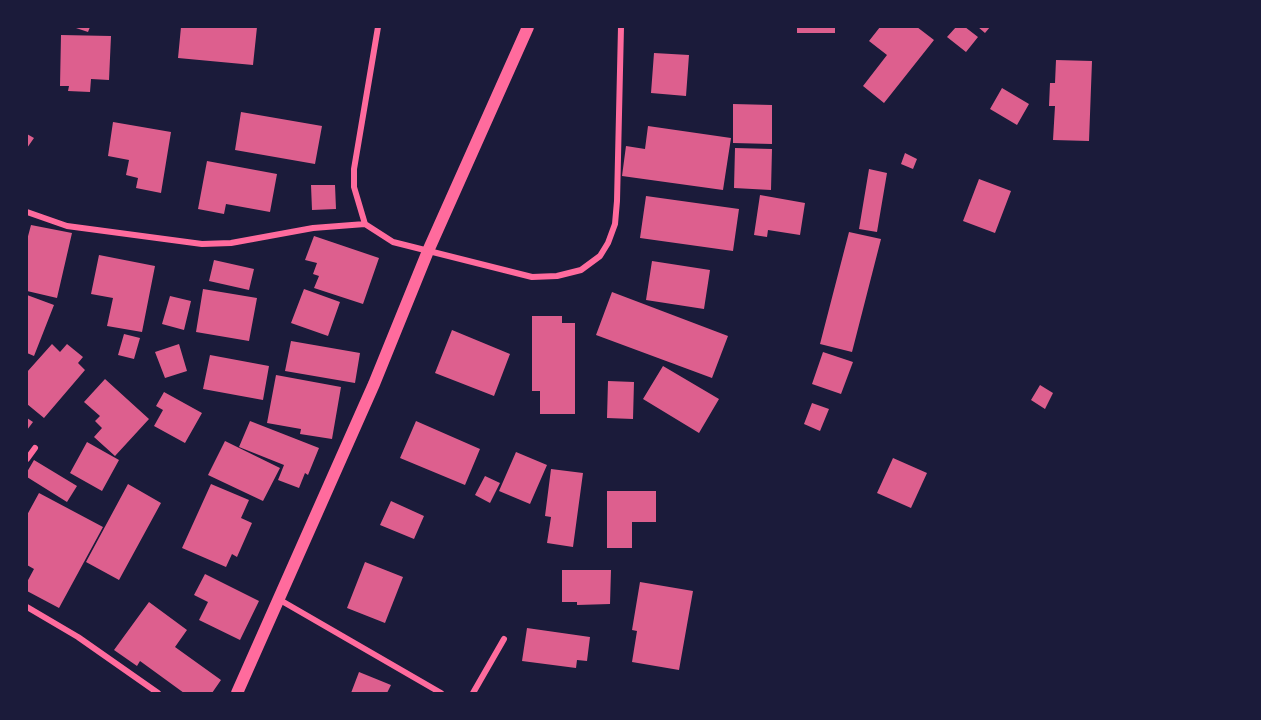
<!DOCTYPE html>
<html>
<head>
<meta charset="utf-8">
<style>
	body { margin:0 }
	#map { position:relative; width:1261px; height:720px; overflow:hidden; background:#1b1b3a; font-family:"Sofia Sans Condensed",sans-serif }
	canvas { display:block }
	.frame { position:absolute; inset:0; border:28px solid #1b1b3a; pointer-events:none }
</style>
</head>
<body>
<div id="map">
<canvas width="1261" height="720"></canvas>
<div class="frame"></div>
</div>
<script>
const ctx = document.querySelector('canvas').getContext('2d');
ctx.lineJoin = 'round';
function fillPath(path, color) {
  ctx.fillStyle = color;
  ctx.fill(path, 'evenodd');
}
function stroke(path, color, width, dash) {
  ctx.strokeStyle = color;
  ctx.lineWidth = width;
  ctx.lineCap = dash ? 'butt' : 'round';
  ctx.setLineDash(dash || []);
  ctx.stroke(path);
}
fillPath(new Path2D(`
	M73 27H90L88 32Z
	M181 27H257L253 65 178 58Z
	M797 27H835V33H797Z
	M880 27H917L934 40 884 103 863 86 887 55 869 41Z
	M956 27H965L978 37 966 52 947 37Z
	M978 27H990L985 33Z
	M61 35 111 36 109 80 91 79 90 92 68 91 69 86H60Z
	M654 53 689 55 686 96 651 93Z
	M1056 60 1092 61 1089 141 1053 140 1055 106H1049L1050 83H1055Z
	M1002 88 1029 104 1017 125 990 109Z
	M733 104 772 105V144L733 143Z
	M241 112 322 126 315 164 235 150Z
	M113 122 171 132 161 193 136 188 138 178 126 175 129 160 108 156Z
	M648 126 731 138 723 190 622 176 626 146 645 149Z
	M27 134 34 138 27 148Z
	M735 148 772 149 771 190 734 188Z
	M905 153 917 159 913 169 901 164Z
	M207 161 277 174 270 212 226 204 224 214 198 209Z
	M869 169 887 173 877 232 859 229Z
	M979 179 1011 191 995 233 963 221Z
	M311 185H335L336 209 312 210Z
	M760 195 805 203 800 235 768 230 767 237 754 235Z
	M646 196 739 209 733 251 640 238Z
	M31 225 72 233 57 298 27 291V240Z
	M849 232 881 239 852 352 820 344Z
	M314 236 379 258 363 304 314 288 319 276 313 274 317 263 305 260Z
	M99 255 155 266 142 332 107 326 113 298 91 294Z
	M214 260 254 269 249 290 209 281Z
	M652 261 710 270 704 309 646 300Z
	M203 289 257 298 249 341 196 332Z
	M304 289 340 302 328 336 291 323Z
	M612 292 728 336 712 378 596 335Z
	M27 295 54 305 34 356 27 353Z
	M170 296 191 301 184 330 162 324Z
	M532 316H562V323H575V414H540V391H532Z
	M452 330 510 354 494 396 435 373Z
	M124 334 140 338 134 359 118 355Z
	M291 341 360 353 355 383 285 371Z
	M52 344 60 352 67 344 83 357 78 363 85 370 44 418 27 404V372Z
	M179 344 187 371 165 378 155 352Z
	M823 352 853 362 841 394 812 384Z
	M210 355 269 366 263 400 203 389Z
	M663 366 719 399 699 433 643 399Z
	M276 375 341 387 332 439 300 434 301 429 267 423Z
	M105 379 149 419 115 456 94 437 102 428 95 421 100 416 84 402Z
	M608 381 634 382 633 419 607 418Z
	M1040 385 1053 393 1045 409 1031 400Z
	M164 392 202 413 185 443 154 426 163 410 156 406Z
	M812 403 829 409 820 431 804 424Z
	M27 418 33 422 27 430Z
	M250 421 319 448 308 475 305 473 299 488 278 480 284 465 239 447Z
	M416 421 480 449 465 485 400 458Z
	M225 441 280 468 263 501 208 475Z
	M87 442 119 460 102 491 70 473Z
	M516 452 547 465 530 504 499 491Z
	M893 458 927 473 911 508 877 493Z
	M34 460 77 486 67 502 27 477V472Z
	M551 469 583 473 573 547 547 543 551 517 545 516Z
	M485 476 500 483 490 503 475 495Z
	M128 484 161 503 119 580 86 562Z
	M211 484 249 500 241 518 252 523 237 557 232 554 226 567 182 548Z
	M607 491H656V522H632V548H607Z
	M39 493 103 527 59 608 27 591V582L34 569 27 565V515Z
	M391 501 424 516 414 539 380 525Z
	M365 562 403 577 385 623 347 608Z
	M562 570H611L610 604 577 605V602H562Z
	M205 574 259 601 240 640 199 620 208 602 194 595Z
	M640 582 693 591 679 670 632 662 637 631 632 630Z
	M149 602 187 630 175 647 221 680 212 693H184L140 661 137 666 114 650Z
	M527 628 590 637 587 661 577 660 576 668 522 661Z
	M359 672 391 685 387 693H351Z`), '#dd5f8e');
stroke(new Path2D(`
	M378 27 354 169V187L365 224 393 242 532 277 557 276 581 270 600 256 608 243 615 224 617 201 621 27
	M27 212 67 226 202 244 231 243 313 228 365 224
	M27 459 35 448
	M280 600 441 693
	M27 607 78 637 158 693
	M473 693 504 639`), '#ff6b9d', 6);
stroke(new Path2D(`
	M237 693 374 384 428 251 528 27`), '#ff6b9d', 12);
</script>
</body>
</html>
